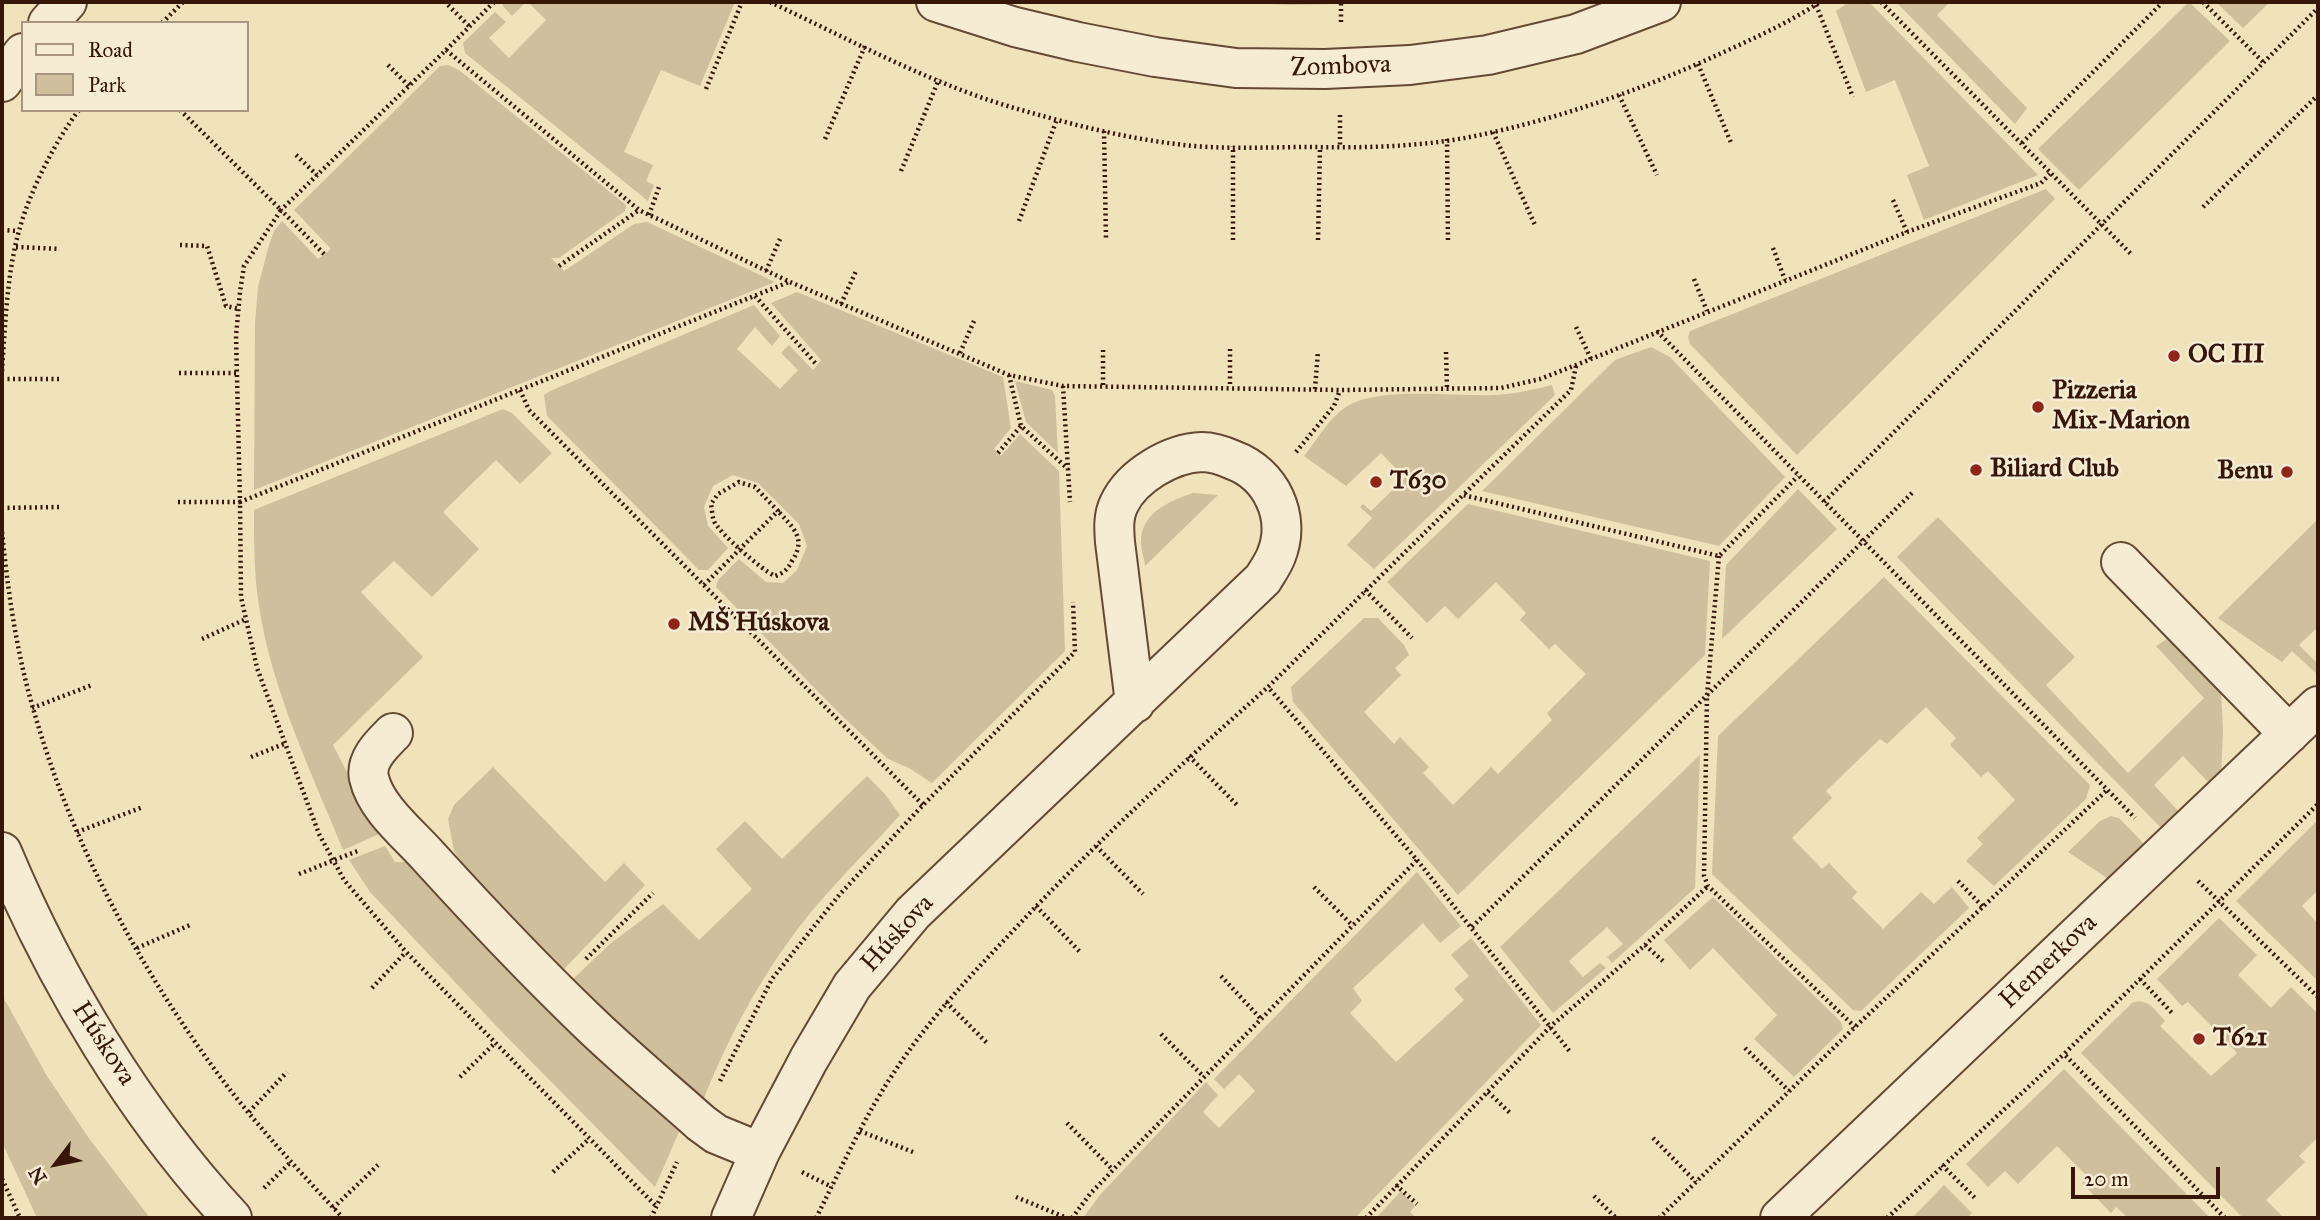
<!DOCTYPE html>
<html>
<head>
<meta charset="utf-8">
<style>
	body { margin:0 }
	#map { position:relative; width:2320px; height:1220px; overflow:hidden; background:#f0e2bb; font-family:"IM FELL Great Primer",serif }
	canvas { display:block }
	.frame { position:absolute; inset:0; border:4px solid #351607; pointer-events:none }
	.legend { position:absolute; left:21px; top:21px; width:228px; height:91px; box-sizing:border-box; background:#f5ecd3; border:2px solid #a89681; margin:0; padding:9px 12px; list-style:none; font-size:21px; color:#351607 }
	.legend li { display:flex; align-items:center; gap:14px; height:35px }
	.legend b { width:35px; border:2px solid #a89681 }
	.north { position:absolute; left:21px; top:1129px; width:70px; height:70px; -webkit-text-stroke:5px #f5ecd3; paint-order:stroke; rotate:238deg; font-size:19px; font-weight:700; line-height:28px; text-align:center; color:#351607 }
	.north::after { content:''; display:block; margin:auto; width:24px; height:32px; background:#351607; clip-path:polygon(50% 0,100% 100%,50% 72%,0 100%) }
	.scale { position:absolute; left:2071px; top:1167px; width:149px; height:32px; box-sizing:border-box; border:4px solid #351607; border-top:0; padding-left:9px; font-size:21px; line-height:24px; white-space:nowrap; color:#351607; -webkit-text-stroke:5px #f5ecd3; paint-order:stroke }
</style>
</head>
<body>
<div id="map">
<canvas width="2320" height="1220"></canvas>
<div class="frame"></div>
<ul class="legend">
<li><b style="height:9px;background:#f5ecd3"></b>Road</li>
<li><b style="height:19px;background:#d0bf9c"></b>Park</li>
</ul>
<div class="north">N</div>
<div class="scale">20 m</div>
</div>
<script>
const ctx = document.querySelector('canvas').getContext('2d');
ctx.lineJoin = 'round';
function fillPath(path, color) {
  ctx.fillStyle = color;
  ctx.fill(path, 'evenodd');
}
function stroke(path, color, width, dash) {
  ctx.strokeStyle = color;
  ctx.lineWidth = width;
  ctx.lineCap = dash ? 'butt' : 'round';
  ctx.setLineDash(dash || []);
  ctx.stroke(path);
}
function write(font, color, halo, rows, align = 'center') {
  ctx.font = font + ' "IM FELL Great Primer",serif';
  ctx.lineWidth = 5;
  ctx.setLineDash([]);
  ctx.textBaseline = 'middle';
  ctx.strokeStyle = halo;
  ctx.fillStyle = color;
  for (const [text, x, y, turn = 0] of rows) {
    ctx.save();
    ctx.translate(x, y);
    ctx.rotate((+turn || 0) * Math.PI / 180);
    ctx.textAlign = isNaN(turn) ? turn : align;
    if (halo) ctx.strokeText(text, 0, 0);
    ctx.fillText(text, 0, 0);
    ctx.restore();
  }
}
fillPath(new Path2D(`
	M506 2H526L512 16 502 5Z
	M528 2H735L700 86 661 70 624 152 653 165 646 181 654 185 648 201 465 53 463 43 495 12 506 22 489 38 509 58 546 20Z
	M1235 2H1333V4L1292 5Z
	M1849 2H1869L2038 175 1924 220 1907 175 1929 166 1895 80 1866 92 1836 11Z
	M1896 2H1950L1937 15 2027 108 2015 124Z
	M2189 2 2230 41 2079 190 2038 149Z
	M2216 2H2270L2243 28Z
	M448 65 459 70 626 205 625 211 559 258H551L564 271 634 224 647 222 775 282 254 490 255 323 258 287 269 245 274 231 282 221 318 259 331 249 294 210 440 66Z
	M2046 189 2055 199 1797 455 1690 344 1688 337 1690 331Z
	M797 292 1003 377 1011 428 994 449 1001 456 1020 434 1059 471 1065 651 932 783 909 768 888 759 840 714 716 587 718 580 739 559 766 582 783 583 797 570 807 546 799 524 758 483 733 475 713 486 704 507 708 526 728 548 708 570H699L547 416 544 395 550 391 754 305 780 336 772 346 755 327 737 349 780 389 798 370 781 353 789 345 813 370 821 360 771 303Z
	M1651 347 1670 357 1785 477 1719 546 1482 491 1615 360Z
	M1015 381 1052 390 1055 396 1058 453 1026 422Z
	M1552 385 1555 395 1374 569 1347 545 1372 518 1360 507 1363 504 1371 511 1405 478 1381 453 1346 486 1304 456C1317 440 1329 418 1346 407 1378 386 1456 397 1494 395 1514 394 1533 390 1552 385Z
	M503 409 512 413 552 453 520 484 496 460 443 512 479 549 432 597 394 561 361 592 423 657 333 745 379 834 343 850C311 771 272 691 259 606 254 574 254 542 254 510Z
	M1798 489 1837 529 1722 639 1726 565Z
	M1193 493 1218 495 1145 566C1144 558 1140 547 1141 538 1144 511 1170 501 1193 493Z
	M1468 504 1710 561 1705 655 1458 895 1293 702 1291 687 1364 618H1378L1404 645 1409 655 1395 668 1401 675 1364 712 1394 744 1400 737 1429 767 1423 773 1453 805 1491 767 1498 774 1552 720 1547 713 1586 674 1555 644 1549 649 1520 620 1526 613 1496 582 1458 619 1445 606 1427 623 1387 582Z
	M1938 517 2075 657 2046 685 2128 773 2204 698 2156 646 2170 637 2221 691 2223 730 2221 777 2212 786 2183 756 2154 785 2181 814 2164 831 1897 557Z
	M2318 519V627L2299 645 2318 664 2317 674 2292 651 2282 662 2218 618Z
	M1884 577 2090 785 2086 799 1994 886 1966 861 1983 844 1977 838 2015 800 1988 771 1981 777 1950 745 1956 738 1926 707 1887 744 1880 739 1826 791 1832 798 1792 838 1822 869 1829 863 1857 892 1852 898 1883 929 1921 892 1934 904 1952 887 1969 908 1861 1011 1853 1010 1712 874 1718 736Z
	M1700 755 1695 888 1612 963 1607 957 1623 944 1607 927 1569 961 1583 977 1600 963 1606 968 1553 1013 1500 947Z
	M493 767 605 882 624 863 645 885 564 969 472 878 454 851 448 819 454 805Z
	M867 776 884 793 900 815C867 852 830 887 800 926 758 981 727 1040 702 1103L573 979 611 943 663 904 699 940 752 889 716 849 745 821 782 859Z
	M2111 816 2119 818 2146 846 2110 880 2068 852 2100 821Z
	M2318 820V890L2302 906 2318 924V981L2236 901Z
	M385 846 395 862H409L683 1123 655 1187 503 1033 370 892 349 860Z
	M1417 872 1461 926 1440 943 1423 923 1353 988 1362 1001 1350 1013 1396 1062 1464 1000 1454 989 1469 976 1451 955 1471 938 1541 1025 1355 1218H1083L1100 1195 1206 1082 1218 1095 1203 1112 1219 1128 1255 1091 1239 1074 1224 1089 1214 1079Z
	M1713 897 1841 1022 1843 1029 1794 1077 1754 1039 1777 1015 1713 948 1690 970 1664 940Z
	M2219 918 2257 955 2238 975 2271 1008 2291 987 2318 1014V1137L2299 1156 2305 1162 2266 1200 2284 1218H2243L2081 1053 2132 1003C2148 997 2155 1010 2165 1021L2160 1026 2211 1076 2237 1053 2188 1002 2182 1006 2157 979Z
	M2 995 47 1076 88 1137 150 1218H37L2 1142Z
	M2064 1069 2210 1218H2128L2116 1207 2111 1213 2082 1183 2088 1177 2057 1146 2018 1184 2005 1171 1988 1187 1966 1164Z
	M1944 1185 1972 1213 1967 1218H1912Z
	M1401 1191 1415 1206 1410 1212 1416 1218H1376Z`), '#d0bf9c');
const minor = new Path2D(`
	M936 2 1015 27 1078 42 1155 57 1236 68 1325 69 1410 65 1488 55 1576 34 1661 2
	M48 23 67 2
	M2 82 23 53
	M2121 562 2289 734
	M393 733C381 745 365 760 369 778 376 809 410 835 430 858 480 913 532 968 586 1020 623 1056 663 1089 701 1123L716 1134 760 1152
	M2 852C56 981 136 1115 232 1218
	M731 1218 760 1152 809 1059 852 986 913 913 1263 579C1267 572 1273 564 1276 556 1292 517 1271 474 1233 460 1224 456 1211 452 1202 452 1171 453 1132 476 1119 504 1113 516 1114 529 1115 542L1135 703
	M1780 1218 2318 706`);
stroke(minor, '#644934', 42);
stroke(new Path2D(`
	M770 2C853 41 936 87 1025 111 1074 125 1126 138 1176 144 1219 150 1267 147 1310 147 1364 148 1421 147 1475 136 1553 120 1629 94 1702 62 1741 44 1784 26 1820 2
	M1881 2 2132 255
	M2203 2 2264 63
	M448 5 469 26
	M1816 5 1853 97
	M1341 22V2
	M162 23 183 2
	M446 50 494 2
	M1698 64 1732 145
	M388 65 409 86
	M706 89 742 2
	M1619 95 1657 175
	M1340 115V148
	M1104 131 1106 239
	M1493 132 1535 225
	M825 139 865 46
	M1447 139 1448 242
	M2022 143 2163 2
	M296 155 317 175
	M901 171 939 79
	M1893 200 1907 232
	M2203 207 2318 95
	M649 215 659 187
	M1019 221 1057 119
	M2 230 18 231
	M1233 240V146
	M1318 240 1320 148
	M180 245 207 246 226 306 239 309
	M16 247 60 249
	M1773 248 1785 280
	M324 254 281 210 446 50 639 210 790 282 1009 375 1063 386 1340 390 1501 388 1540 379 1576 365 1907 232 2041 183 2050 174
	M559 266 639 210
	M766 271 780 239
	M1694 279 1707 311
	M755 296 817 365
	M841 304 856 271
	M1576 327 1591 359
	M1657 331 2135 818
	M1230 349V387
	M1446 352 1447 388
	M960 353 974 321
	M1576 366 1571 390 1463 495 1719 556 1798 476
	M2 371C5 327 7 273 19 231 29 193 55 141 79 110
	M179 373H237
	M1009 375 1021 426 1068 469
	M2 379H61
	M1103 385V348
	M1063 386 1070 502
	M1315 389 1318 351
	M520 390 529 410 923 805
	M1296 452 1334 406 1340 390
	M998 453 1021 426
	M178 502H240L236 336 240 292 244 266 281 210 180 110
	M1824 502 2318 8
	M2 508 60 507
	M2 532C8 591 16 650 33 708 70 840 137 964 218 1074 256 1125 300 1172 343 1218
	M1719 556 1707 696 1704 876 1708 886 1855 1027
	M704 585 778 511 755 487 739 482 718 494 711 504C712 509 712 516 714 521 718 532 763 571 775 576 784 573 788 569 792 561 807 538 793 528 778 511
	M1365 590 1412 638
	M202 639 246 619
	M32 708 92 685
	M1189 756 1237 805
	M251 757 284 744
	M77 832 143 807
	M1096 846 1143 894
	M1417 860 1571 1053
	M299 874 360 850
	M1958 881 1983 907
	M2198 881 2318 997
	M1314 887 1353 926
	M1036 906 1081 953
	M1472 927 1913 492
	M1645 945 1664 962
	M137 948 190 925
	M586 959 653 893
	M1221 976 1261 1019
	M2140 979 2173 1014
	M372 988 406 952
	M946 1002 987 1043
	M1161 1034 1203 1076
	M1745 1048 1789 1091
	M460 1077 495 1043
	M720 1081 772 979 840 894 923 805 1075 652 1073 602
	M1488 1092 1510 1113
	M249 1112 287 1072
	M1067 1123 1113 1170
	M860 1131 913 1152
	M1653 1138 1696 1182
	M1942 1165 1976 1199
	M553 1172 589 1139
	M802 1172 832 1187
	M2 1179 20 1218
	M1396 1185 1417 1204
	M264 1188 291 1162
	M1594 1196 1616 1218
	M1016 1197 1067 1218
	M655 1205 406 952 344 880 319 834 257 668 241 597 240 502 789 282
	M333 1208 378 1165
	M651 1218 677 1162
	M816 1218C840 1171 862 1121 891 1077 925 1024 967 979 1010 934 1091 847 1179 766 1268 687
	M1072 1218 1090 1194 1113 1170 1417 860 1268 687 1463 495
	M1366 1218 1551 1026 1645 945 1708 886
	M1659 1218 1855 1027 2107 790
	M1887 1218 2064 1054
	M2225 1218 2064 1054 2318 804`), '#351607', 4.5, [2, 3.5]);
stroke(minor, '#f5ecd3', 38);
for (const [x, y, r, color] of [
	[2174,356,7,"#8f2418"],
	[2038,407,7,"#8f2418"],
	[1976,470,7,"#8f2418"],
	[2287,472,7,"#8f2418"],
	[1376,482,7,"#8f2418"],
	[674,624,7,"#8f2418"],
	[2199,1039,7,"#8f2418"]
]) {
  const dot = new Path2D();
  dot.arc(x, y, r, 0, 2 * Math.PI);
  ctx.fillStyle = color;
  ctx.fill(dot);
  stroke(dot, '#f5ecd3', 2.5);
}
write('26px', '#351607', '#f5ecd3', [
	["Zombova",1341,67,-2],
	["Húskova",898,934,-48],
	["Hemerkova",2049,962,-44],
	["Húskova",103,1044,57]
]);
write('bold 26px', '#351607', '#f5ecd3', [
	["OC III",2188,356],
	["Pizzeria",2052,392],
	["Mix-Marion",2052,422],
	["Biliard Club",1990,470],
	["Benu",2273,472,"right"],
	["T630",1390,482],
	["MŠ Húskova",688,624],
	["T621",2213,1039]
], 'left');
</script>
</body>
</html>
